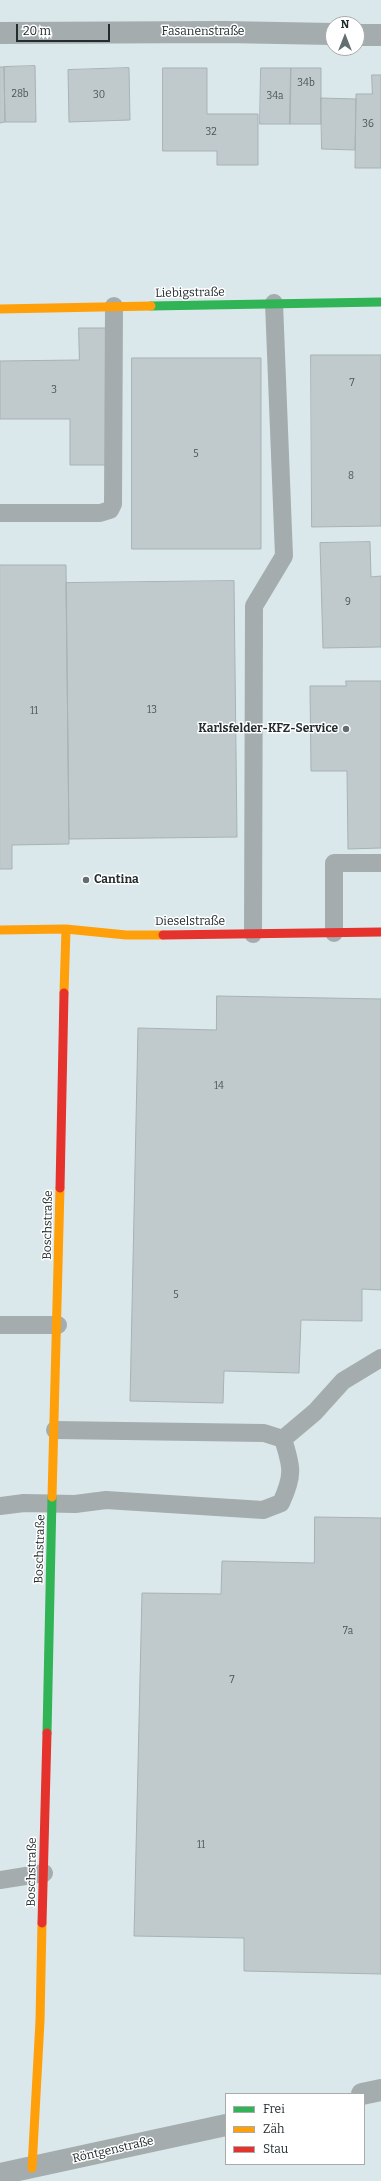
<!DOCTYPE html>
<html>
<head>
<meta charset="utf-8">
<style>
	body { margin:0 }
	#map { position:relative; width:381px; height:2181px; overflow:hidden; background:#dae8ec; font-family:Bitter,serif }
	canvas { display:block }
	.legend { position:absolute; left:225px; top:2093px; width:140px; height:72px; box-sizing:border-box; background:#fff; border:1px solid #a7abac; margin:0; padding:5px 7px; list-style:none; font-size:12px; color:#232c2f }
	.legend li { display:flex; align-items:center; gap:8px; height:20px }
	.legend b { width:20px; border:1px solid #a7abac }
	.north { position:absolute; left:325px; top:16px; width:40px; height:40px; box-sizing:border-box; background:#fff; border:1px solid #a7abac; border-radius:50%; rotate:0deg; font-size:11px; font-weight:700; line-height:16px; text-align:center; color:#232c2f }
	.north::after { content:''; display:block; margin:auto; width:14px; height:18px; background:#636e71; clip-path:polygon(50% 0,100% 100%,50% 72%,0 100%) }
	.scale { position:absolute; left:16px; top:24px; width:94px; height:18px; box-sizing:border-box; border:2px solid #232c2f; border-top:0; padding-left:5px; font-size:12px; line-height:14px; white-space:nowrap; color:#232c2f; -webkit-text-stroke:3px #fff; paint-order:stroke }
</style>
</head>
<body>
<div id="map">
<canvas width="381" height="2181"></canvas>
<ul class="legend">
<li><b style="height:5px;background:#30b455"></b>Frei</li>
<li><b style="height:5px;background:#ff9f0a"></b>Zäh</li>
<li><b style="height:5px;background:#e5322d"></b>Stau</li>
</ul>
<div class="north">N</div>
<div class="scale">20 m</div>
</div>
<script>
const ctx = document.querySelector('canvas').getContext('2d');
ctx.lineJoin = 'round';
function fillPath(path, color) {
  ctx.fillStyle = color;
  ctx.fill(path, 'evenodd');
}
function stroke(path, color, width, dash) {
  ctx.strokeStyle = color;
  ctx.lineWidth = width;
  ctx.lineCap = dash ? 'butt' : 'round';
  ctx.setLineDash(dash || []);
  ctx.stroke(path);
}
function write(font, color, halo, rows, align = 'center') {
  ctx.font = font + ' Bitter,serif';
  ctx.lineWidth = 3;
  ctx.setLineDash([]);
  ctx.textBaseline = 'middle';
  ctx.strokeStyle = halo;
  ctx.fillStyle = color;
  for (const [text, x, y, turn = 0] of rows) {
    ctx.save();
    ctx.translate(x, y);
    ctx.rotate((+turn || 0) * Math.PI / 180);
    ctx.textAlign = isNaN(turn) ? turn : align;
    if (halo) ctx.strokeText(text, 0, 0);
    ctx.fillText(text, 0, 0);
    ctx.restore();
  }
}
const building = new Path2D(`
	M35 66 36 122H5L4 67Z
	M0 67H4L5 122 0 123Z
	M129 68 130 120 69 122 68 70Z
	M163 68H207V114H258V165H217V151H163Z
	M261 68H291L290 124H260Z
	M291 68H321V124H290Z
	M372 75H381V168H355L356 94H372Z
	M321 98 356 99 355 150 322 149Z
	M79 328H109V465H70V419H0V361L79 360Z
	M311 355H381V526L312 527Z
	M132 358H261V549H132Z
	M370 542 371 577 381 576V647L323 648 320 543Z
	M0 565H66L69 844 12 845V869H0Z
	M234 581 237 837 69 839 66 583Z
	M346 681H381V848L348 849 347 771H311L310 686H346Z
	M217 996 381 999V1290L362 1289V1321L301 1320 299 1373 224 1371 223 1403 130 1401 138 1028 216 1030Z
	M315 1517 381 1518V1974L244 1971V1938L134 1936 142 1593 221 1594 222 1561 314 1563Z`);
fillPath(building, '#c0cacd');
stroke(building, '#a7b2b4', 1);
stroke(new Path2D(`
	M0 513H100L110 510 113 504 114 306
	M334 933V863H381
	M253 934 254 606 284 556 274 303
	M0 1325H58
	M283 1439 315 1412 343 1381 381 1358
	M0 1506 24 1503 75 1504 106 1500 263 1510 281 1503C294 1475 292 1467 283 1439L264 1433 55 1430
	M0 1880 44 1873`), '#a4acae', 18);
stroke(new Path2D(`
	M0 33 224 32 333 34
	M357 35H381
	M362 2094 381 2090
	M0 2174 226 2125`), '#a4acae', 22);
stroke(new Path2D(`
	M151 306 381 302
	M47 1733 52 1497`), '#30b455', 9);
stroke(new Path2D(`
	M0 309 151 306
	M0 930 66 929 126 935H163
	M64 993 66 929
	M52 1497 60 1188
	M32 2168 40 2021 42 1923`), '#ff9f0a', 9);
stroke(new Path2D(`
	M163 935 381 932
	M60 1188 64 993
	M42 1923 47 1733`), '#e5322d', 9);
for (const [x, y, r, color] of [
	[346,729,4,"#636e71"],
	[86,880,4,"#636e71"]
]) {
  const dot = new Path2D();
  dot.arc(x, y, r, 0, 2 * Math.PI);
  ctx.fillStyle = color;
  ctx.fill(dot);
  stroke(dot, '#fff', 1.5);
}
write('10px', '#4a5456', null, [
	["34b",306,83],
	["28b",20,94],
	["30",99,95],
	["34a",275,96],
	["36",368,124],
	["32",211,132],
	["7",352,383],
	["3",54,390],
	["5",196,454],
	["8",351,476],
	["9",348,602],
	["13",152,710],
	["11",34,711],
	["14",219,1086],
	["5",176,1295],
	["7a",348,1631],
	["7",232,1680],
	["11",201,1845]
]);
write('12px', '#232c2f', '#fff', [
	["Fasanenstraße",203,32],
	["Liebigstraße",190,293,-1],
	["Dieselstraße",190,922],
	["Boschstraße",48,1225,-89],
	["Boschstraße",40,1549,-88],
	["Boschstraße",32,1872,-89],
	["Röntgenstraße",113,2150,-13]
]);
write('bold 12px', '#232c2f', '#fff', [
	["Karlsfelder-KFZ-Service",338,729],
	["Cantina",94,880,"left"]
], 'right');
</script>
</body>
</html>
